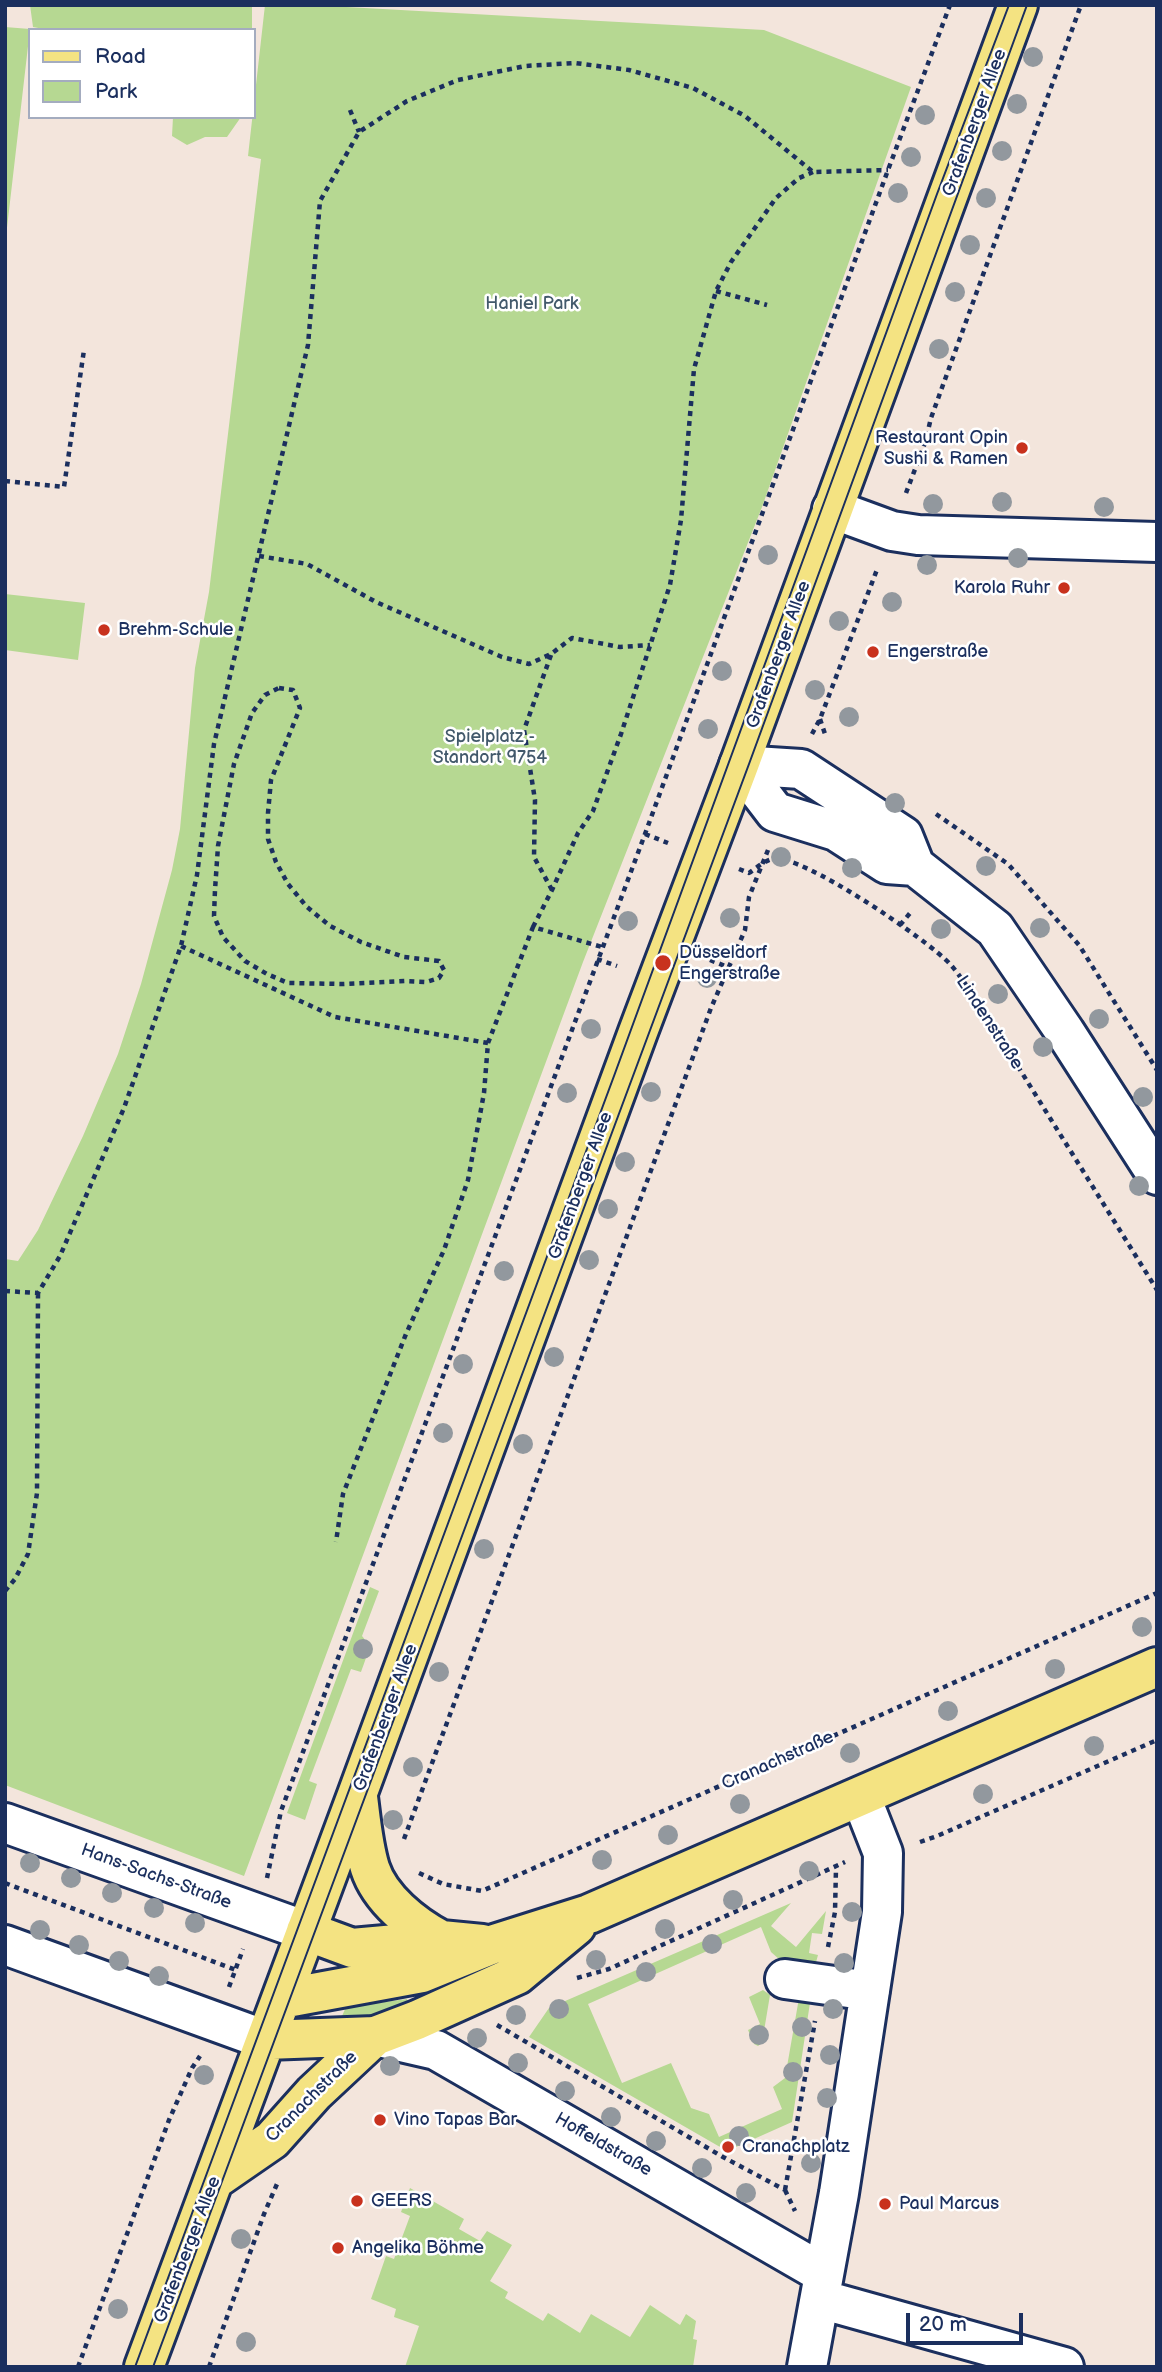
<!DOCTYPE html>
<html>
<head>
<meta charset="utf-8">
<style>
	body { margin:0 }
	#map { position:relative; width:1162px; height:2372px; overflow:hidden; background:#f3e5dc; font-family:"Balsamiq Sans",sans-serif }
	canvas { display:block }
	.frame { position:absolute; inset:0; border:7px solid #1b2f5e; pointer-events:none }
	.legend { position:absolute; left:28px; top:28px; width:228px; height:91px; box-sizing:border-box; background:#fff; border:2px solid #a4acbf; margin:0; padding:9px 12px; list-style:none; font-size:21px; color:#1b2f5e }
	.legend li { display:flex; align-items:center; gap:14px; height:35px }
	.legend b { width:35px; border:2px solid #a4acbf }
	.scale { position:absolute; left:906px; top:2313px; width:117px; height:32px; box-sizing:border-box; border:4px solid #1b2f5e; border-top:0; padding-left:9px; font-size:21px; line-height:24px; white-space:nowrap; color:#1b2f5e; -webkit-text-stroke:5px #fff; paint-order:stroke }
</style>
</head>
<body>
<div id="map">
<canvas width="1162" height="2372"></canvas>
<div class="frame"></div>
<ul class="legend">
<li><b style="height:9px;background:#f4e382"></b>Road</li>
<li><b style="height:19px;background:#b6d892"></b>Park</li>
</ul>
<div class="scale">20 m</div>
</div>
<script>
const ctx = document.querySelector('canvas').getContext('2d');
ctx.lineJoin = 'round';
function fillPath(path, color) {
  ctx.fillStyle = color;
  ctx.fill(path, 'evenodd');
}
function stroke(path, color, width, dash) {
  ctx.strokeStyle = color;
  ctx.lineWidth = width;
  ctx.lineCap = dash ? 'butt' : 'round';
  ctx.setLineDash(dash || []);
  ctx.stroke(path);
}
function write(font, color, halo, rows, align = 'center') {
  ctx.font = font + ' "Balsamiq Sans",sans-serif';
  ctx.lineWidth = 5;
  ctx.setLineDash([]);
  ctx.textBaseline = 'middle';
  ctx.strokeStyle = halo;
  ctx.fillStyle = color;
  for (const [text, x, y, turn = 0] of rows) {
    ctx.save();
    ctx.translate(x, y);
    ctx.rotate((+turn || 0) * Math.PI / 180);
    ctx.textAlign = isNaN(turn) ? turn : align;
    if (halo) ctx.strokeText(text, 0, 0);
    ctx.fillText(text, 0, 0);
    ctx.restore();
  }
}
fillPath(new Path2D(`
	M30 5H252V30H49L33 27Z
	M265 5H310L764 30 911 87 762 507 583 962 244 1876 5 1785V1259L18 1261 38 1230 83 1136 118 1054 141 984 172 870 180 829 195 668 209 592 261 159 248 156Z
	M5 27 30 29 5 245Z
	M173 117H241L227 137H205L187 145 172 136Z
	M5 594 85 603 78 660 5 650Z
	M370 1587 379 1591 362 1636C372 1647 366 1658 361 1672L351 1669 309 1781 317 1784 305 1820 287 1813Z
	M791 1903 771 1926 796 1947 826 1911 822 1934 812 1933 809 1953 818 1955 815 1966 780 1960 771 1952 761 1927 588 2004 622 2083 671 2063 691 2108 709 2114 719 2137 782 2109 773 2087 785 2078 799 1998 811 1996 792 2122 727 2151 529 2037 549 2008Z
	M763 1990 770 1995 762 2043 758 2046 754 2044 748 2030 760 2024 749 1997Z
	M407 1999 410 2007 368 2019 339 2023 346 2007Z
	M410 2188 464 2219 459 2229 480 2241 487 2231 512 2245 490 2281 508 2292 505 2298 543 2321 548 2313 580 2333 591 2314 630 2337 650 2305 680 2325 686 2314 696 2321 693 2339 697 2340 693 2367 685 2365 684 2367H405L419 2326 394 2317 396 2309 371 2299 386 2256 394 2259 410 2216 401 2212Z`), '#b6d892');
const minor = new Path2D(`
	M832 509 892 531 918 535 1157 542
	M739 765 801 769 903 836 915 866 995 929 1065 1032 1157 1175
	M739 765 775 812 836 831 887 864 915 866
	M5 1823 306 1931
	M5 1945 266 2040
	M785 1979 870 1991
	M375 2036 436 2050 824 2274
	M820 2299 1064 2367
	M807 2367 839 2193 882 1912 883 1853 861 1797`);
const major = new Path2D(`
	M358 1797C361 1820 363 1845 370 1868 380 1899 413 1925 441 1940
	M306 1931 352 1948 441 1940 482 1944
	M281 1999 422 1973 491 1945 589 1914 1157 1667
	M266 2040 375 2036 417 2020 517 1975 576 1926
	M214 2180 272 2140 314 2093 375 2036
	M144 2367 357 1795 638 1032 739 765 1018 5`);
stroke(minor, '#1b2f5e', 44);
stroke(major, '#1b2f5e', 44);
stroke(new Path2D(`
	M350 110 359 132
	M716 291 767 305
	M5 481 64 487 84 350
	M906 493 925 443 931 418 1081 5
	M259 556 307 564 376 602 502 657 529 664 551 654 572 638 620 647 650 645
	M551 655 524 730 535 800 534 857 552 890
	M279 688 293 690 300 708 271 780 268 813V839L276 862 288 884 307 907 330 926 361 942 404 957 439 961 444 970 439 978 426 982 405 981 342 984 288 983 267 974 245 961 223 937 214 916 215 890 218 846 234 764 252 713 265 695Z
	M820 719 826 737
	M812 734 820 719 878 567
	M936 814 1008 864 1079 945 1157 1070
	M645 834 668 843
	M739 869 749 873C755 869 764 861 772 859 800 852 929 941 950 964 960 975 967 987 976 999L1157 1290
	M900 925 911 912
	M533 927 552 890 578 833 593 811 621 734 670 585 681 520 694 369 716 291 731 262 776 198 799 178 813 172
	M181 946 335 1017 488 1043 484 1093 468 1180 444 1250 406 1334 343 1494 336 1542
	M597 959 617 966
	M710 960 730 968
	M488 1043 533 927 602 947
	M5 1291 38 1293 60 1256 124 1108 181 946 197 875 214 744 308 345 320 201 359 132 407 101 458 80 525 66 575 63 629 70 693 88 745 116 813 172 888 170
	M5 1591 15 1579 28 1554 37 1493 38 1293
	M404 1839 711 1008 745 930 749 897 768 850
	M920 1842 937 1836 1157 1740
	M419 1873 443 1884 482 1891 1157 1593
	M267 1878 281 1811 645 834 888 170 950 5
	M5 1883 236 1970
	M828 1947 835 1912 836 1868
	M577 1978 609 1969 845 1862
	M229 1987 243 1949
	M497 2025 723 2157 785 2190
	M785 2190 815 2021
	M785 2190 795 2211
	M78 2367 169 2120 192 2068 200 2056
	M209 2367 264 2214 277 2184`), '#1b2f5e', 4.5, [5, 5]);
stroke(minor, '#fff', 38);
stroke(major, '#f4e382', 38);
stroke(new Path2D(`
	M135 2367 614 1076 937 194 1009 5
	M153 2367 749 764 1027 5`), '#1b2f5e', 2);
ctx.fillStyle = '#92989e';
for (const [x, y] of [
	[1033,57],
	[1017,104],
	[925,115],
	[1002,151],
	[911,157],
	[898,193],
	[986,198],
	[970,245],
	[955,292],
	[939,349],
	[1002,502],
	[933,504],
	[1104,507],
	[768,555],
	[1018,558],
	[927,565],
	[892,602],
	[839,621],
	[722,671],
	[815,690],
	[849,717],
	[708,729],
	[895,803],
	[781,857],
	[986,866],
	[852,868],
	[730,918],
	[628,921],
	[1040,928],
	[941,929],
	[707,978],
	[998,994],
	[1099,1019],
	[591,1029],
	[1043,1047],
	[651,1092],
	[567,1093],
	[1143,1097],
	[625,1162],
	[1139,1186],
	[608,1209],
	[589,1260],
	[504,1271],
	[554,1357],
	[463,1364],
	[443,1433],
	[523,1444],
	[484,1549],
	[1142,1627],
	[363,1649],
	[1055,1669],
	[439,1672],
	[948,1711],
	[1094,1746],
	[850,1753],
	[413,1767],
	[983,1794],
	[740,1804],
	[393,1820],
	[668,1835],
	[602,1860],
	[30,1863],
	[809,1871],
	[71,1878],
	[112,1893],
	[733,1900],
	[154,1908],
	[852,1912],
	[195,1923],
	[665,1929],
	[40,1930],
	[712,1944],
	[79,1945],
	[596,1960],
	[119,1961],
	[844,1963],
	[646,1972],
	[159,1976],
	[559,2009],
	[833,2009],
	[516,2015],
	[802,2027],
	[759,2035],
	[477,2038],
	[830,2055],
	[518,2063],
	[390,2066],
	[793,2072],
	[204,2075],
	[565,2091],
	[827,2098],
	[611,2117],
	[739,2136],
	[656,2141],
	[811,2163],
	[702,2168],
	[746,2193],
	[241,2239],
	[118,2309],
	[246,2342]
]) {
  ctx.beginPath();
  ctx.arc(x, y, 10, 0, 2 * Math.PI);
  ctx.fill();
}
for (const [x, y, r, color] of [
	[1022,448,7,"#c8321e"],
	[1064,588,7,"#c8321e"],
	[104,630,7,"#c8321e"],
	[873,652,7,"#c8321e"],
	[663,963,9,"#c8321e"],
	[380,2120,7,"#c8321e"],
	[728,2147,7,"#c8321e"],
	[357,2201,7,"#c8321e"],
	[885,2204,7,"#c8321e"],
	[338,2248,7,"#c8321e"]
]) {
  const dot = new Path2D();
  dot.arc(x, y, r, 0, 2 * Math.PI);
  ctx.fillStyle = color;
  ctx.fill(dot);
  stroke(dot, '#fff', 2.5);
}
write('18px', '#1b2f5e', '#fff', [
	["Grafenberger Allee",975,123,-70],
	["Grafenberger Allee",779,655,-70],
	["Lindenstraße",989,1023,57],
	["Grafenberger Allee",581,1186,-70],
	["Grafenberger Allee",386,1718,-70],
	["Cranachstraße",778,1761,-24],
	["Hans-Sachs-Straße",156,1877,20],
	["Cranachstraße",312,2097,-45],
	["Hoffeldstraße",603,2145,30],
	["Grafenberger Allee",188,2250,-69]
]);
write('18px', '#42596b', '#fff', [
	["Haniel Park",532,304],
	["Spielplatz -",490,737],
	["Standort 9754",490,758]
]);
write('18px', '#1b2f5e', '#fff', [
	["Restaurant Opin",1008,438,"right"],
	["Sushi & Ramen",1008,459,"right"],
	["Karola Ruhr",1050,588,"right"],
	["Brehm-Schule",118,630],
	["Engerstraße",887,652],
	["Düsseldorf",679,953],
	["Engerstraße",679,974],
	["Vino Tapas Bar",394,2120],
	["Cranachplatz",742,2147],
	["GEERS",371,2201],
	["Paul Marcus",899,2204],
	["Angelika Böhme",352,2248]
], 'left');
</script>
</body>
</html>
